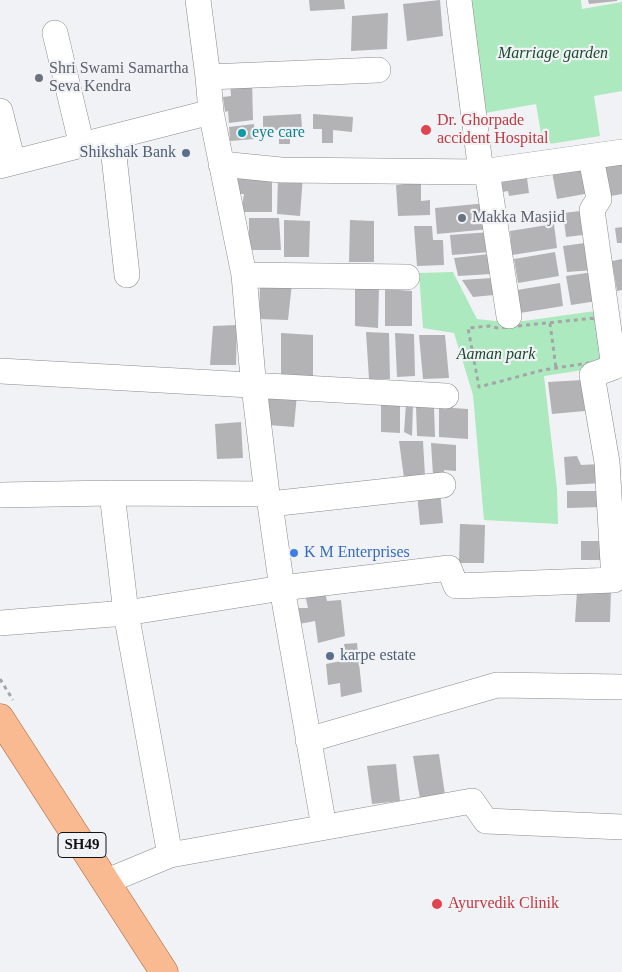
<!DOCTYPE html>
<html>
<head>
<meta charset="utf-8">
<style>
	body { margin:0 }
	canvas { display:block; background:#f1f2f5 }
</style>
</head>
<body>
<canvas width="622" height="972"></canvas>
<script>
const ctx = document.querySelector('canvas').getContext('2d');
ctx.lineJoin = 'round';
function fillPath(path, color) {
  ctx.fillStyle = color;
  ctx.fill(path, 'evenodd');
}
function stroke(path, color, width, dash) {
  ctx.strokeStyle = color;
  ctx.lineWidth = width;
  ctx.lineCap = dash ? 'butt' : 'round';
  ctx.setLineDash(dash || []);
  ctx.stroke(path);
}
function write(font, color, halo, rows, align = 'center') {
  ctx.font = font + ' "Times New Roman",serif';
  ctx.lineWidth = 4.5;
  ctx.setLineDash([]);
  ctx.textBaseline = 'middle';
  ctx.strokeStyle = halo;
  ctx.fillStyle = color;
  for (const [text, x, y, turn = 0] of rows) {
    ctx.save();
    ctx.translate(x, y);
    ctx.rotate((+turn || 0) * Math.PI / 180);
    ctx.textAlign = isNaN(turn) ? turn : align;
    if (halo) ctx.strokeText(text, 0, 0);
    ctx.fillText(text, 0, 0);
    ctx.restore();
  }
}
fillPath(new Path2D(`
	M469 0H581L582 9 622 2V91L594 96 600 136 543 145 536 104 485 113Z
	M453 272 477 319 504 322H517L602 310 609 366 544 376 557 489 558 524 484 520 473 395 454 333 423 328 419 273Z`), '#ace9be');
fillPath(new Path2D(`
	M309 0H344L345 9 310 11Z
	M440 0 443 36 407 41 403 4Z
	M588 0H617V1L589 4Z
	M388 13 387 49 351 51 352 16Z
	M252 80 253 120 229 123 228 111 225 112 223 97 231 96 230 82Z
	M301 114 302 128 290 129V144H279V130L263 131V116Z
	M313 114 353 117 352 132 333 130V143H322V129H313Z
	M254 124 255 139 230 141 229 127Z
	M622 164V194L605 197 601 167Z
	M587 167 590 193 557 199 552 172Z
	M526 171 529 193 509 196 508 191 498 193 495 176Z
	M233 173 272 175V212H241L244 194H236Z
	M303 176 300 216 277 214 278 177Z
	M421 182V201L430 200V215L398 216 396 185Z
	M487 203 490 229 437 234 435 208Z
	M588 210 591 234 566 237 563 213Z
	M249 218H279L281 250H249Z
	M284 220 310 221 309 257H284Z
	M350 220 374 221V262H349Z
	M554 224 557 248 512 255 510 231Z
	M414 226H432L433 240H443L444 265 417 266Z
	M622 227V243H617L615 228Z
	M490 232 491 252 452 255 450 235Z
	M592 242 595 270 567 272 563 246Z
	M555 252 559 276 518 283 514 259Z
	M489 254 491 274 458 276 454 258Z
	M622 259V290L617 291 612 261Z
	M593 272 597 301 571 305 566 276Z
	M492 278 494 295 473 297 462 280Z
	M260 282 292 283 288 320 259 319Z
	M560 283 563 306 520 313 517 290Z
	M355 285 379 287 378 328 355 326Z
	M385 289 412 291V326H385Z
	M237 325 236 365H210L213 326Z
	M366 332 389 333 390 379H369Z
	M281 333 313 335V377L281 375Z
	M395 333 414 334 415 376 397 377Z
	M419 335H445L449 378 423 379Z
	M583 380 585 411 552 414 548 382Z
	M265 392 297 394 294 427 268 425Z
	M381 402 400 405V433L381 432Z
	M406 404 413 405 412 436 404 432Z
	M416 406 434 408 435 437 417 436Z
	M439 407 468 409V439L439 437Z
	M241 422 243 458 217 459 215 424Z
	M399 441H423L425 476 404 478Z
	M431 443 456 445V471L444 470 445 475H433Z
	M577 456 581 465 600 464 602 483 566 485 564 457Z
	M440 491 443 523 420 525 417 494Z
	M567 491H602V507L567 508Z
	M460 524 485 525 484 563H459Z
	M581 541H607L608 560H581Z
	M611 590 610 622H575L577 591Z
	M325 592 327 601 341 600 345 636 318 643 315 621 299 624 297 608H308L305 594Z
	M357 643 362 692 341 697 340 683 328 685 326 664 346 660 344 644Z
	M439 754 445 795 420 799 413 756Z
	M396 764 400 801 372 804 367 766Z`), '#b3b3b5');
const minor = new Path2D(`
	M198 0 208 77 211 112 244 275 253 378 267 494 270 504 282 588 324 827
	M459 0 481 172
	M55 33 82 146
	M208 77 378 70
	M0 111 13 162
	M112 138 127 275
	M221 164 281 170 481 172 622 152
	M0 166 211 112
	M487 171 509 316
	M244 275 407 277
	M0 371 446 396
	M112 493 126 613 170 855
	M0 495 112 493 267 494
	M270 504 443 485
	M0 623 126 613 282 588 449 568 456 586 614 580 607 462 592 375 614 367 592 210 599 199 591 158
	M308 740 497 685 622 687
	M105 882 170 855 472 801 486 821 622 827`);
const major = new Path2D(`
	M0 718 164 972`);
stroke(minor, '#8a8b8d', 26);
stroke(major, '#a76236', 29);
stroke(new Path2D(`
	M595 318 602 361 543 370 479 387 468 328 489 326 498 328Z
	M550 323 556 368
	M0 679 13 700`), '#a4a5a8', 3, [4, 4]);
stroke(minor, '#fff', 25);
stroke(major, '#faba91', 28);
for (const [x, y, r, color] of [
	[39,78,5,"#6b7280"],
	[426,130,6,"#e0444e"],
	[242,133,5,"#0f9aa8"],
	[186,153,5,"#5c6f8a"],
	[462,218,5,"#6b7280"],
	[294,553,5,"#3f7fe0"],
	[330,656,5,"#5c6f8a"],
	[437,904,6,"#e0444e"]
]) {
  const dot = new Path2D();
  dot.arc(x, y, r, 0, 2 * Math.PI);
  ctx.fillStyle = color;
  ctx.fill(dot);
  stroke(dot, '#f1f2f5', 2);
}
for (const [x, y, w] of [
	[82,845,48]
]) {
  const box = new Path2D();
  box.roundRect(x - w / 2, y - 12.5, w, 25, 4);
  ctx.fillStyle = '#f1f2f5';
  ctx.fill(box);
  stroke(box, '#121314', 1);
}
write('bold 15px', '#121314', null, [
	["SH49",82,845]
]);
write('italic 16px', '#1a4a2d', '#f1f2f5', [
	["Marriage garden",553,54],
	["Aaman park",496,355]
]);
write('16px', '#5b616d', '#f1f2f5', [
	["Shri Swami Samartha",49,69],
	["Seva Kendra",49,87],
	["Makka Masjid",472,218]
], 'left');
write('16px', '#be3a42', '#f1f2f5', [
	["Dr. Ghorpade",437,121],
	["accident Hospital",437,139],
	["Ayurvedik Clinik",448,904]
], 'left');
write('16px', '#0d838f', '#f1f2f5', [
	["eye care",252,133]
], 'left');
write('16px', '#4e5e75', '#f1f2f5', [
	["Shikshak Bank",176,153],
	["karpe estate",340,656,"left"]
], 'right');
write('16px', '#366cbe', '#f1f2f5', [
	["K M Enterprises",304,553]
], 'left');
</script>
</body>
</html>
